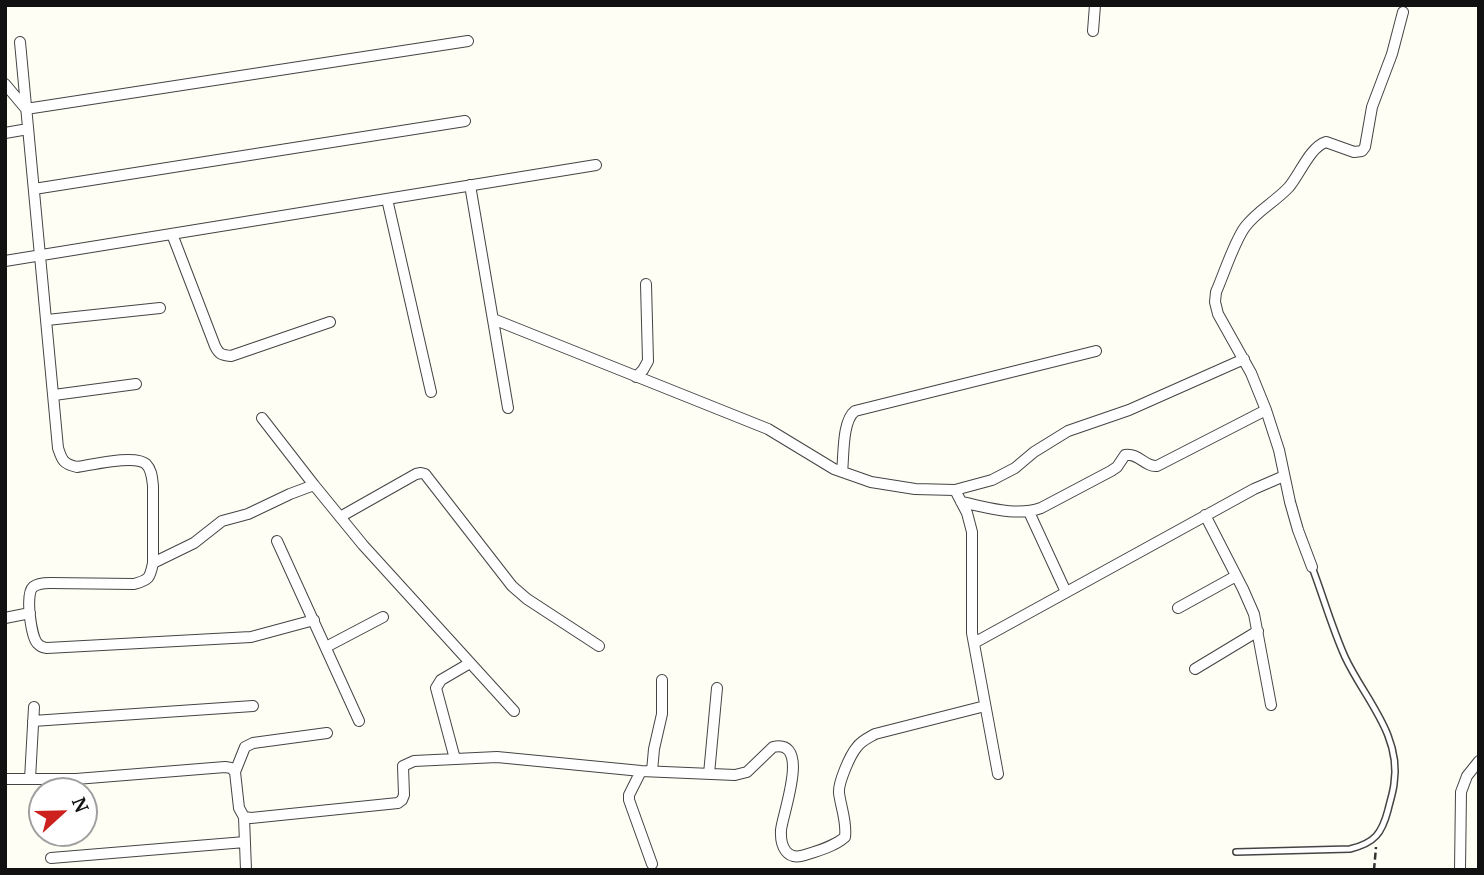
<!DOCTYPE html>
<html>
<head>
<meta charset="utf-8">
<style>
	body { margin:0 }
	#map { position:relative; width:1484px; height:875px; overflow:hidden; background:#fffef4; font-family:"PT Serif",serif }
	canvas { display:block }
	.frame { position:absolute; inset:0; border:7px solid #111; pointer-events:none }
	.north { position:absolute; left:28px; top:777px; width:70px; height:70px; box-sizing:border-box; background:#fff; border:2px solid #a0a0a0; border-radius:50%; rotate:68deg; font-size:19px; font-weight:700; line-height:28px; text-align:center; color:#111 }
	.north::after { content:''; display:block; margin:auto; width:24px; height:32px; background:#cc211d; clip-path:polygon(50% 0,100% 100%,50% 72%,0 100%) }
</style>
</head>
<body>
<div id="map">
<canvas width="1484" height="875"></canvas>
<div class="frame"></div>
<div class="north">N</div>
</div>
<script>
const ctx = document.querySelector('canvas').getContext('2d');
ctx.lineJoin = 'round';
function stroke(path, color, width, dash) {
  ctx.strokeStyle = color;
  ctx.lineWidth = width;
  ctx.lineCap = dash ? 'butt' : 'round';
  ctx.setLineDash(dash || []);
  ctx.stroke(path);
}
const lane = new Path2D(`
	M1236 852 1350 849C1375 843 1382 833 1388 810 1390 801 1393 793 1394 784 1402 735 1364 698 1345 657 1332 628 1323 596 1312 567`);
const street = new Path2D(`
	M1093 31 1095 5
	M20 42 58 448C62 460 63 464 77 467 91 465 135 454 146 464 152 470 152 478 153 486V563C150 578 149 580 134 584L50 583C45 583 38 583 33 587 25 594 31 635 37 643 41 647 42 647 47 648L251 637 314 620
	M5 84 26 109 468 41
	M5 133 28 129
	M470 185 508 408
	M34 189 465 121
	M387 199 431 392
	M172 234 215 346C219 354 221 355 231 356L330 322
	M5 261 596 165
	M493 319 768 429 834 469 871 482 915 489 955 490 992 480 1015 468 1034 452 1068 431 1129 410 1244 359
	M47 320 160 308
	M636 377 643 370 648 361 646 284
	M54 395 136 384
	M262 418 314 485 363 545 514 711
	M842 472C844 455 842 421 855 411L1096 351
	M955 490 967 513 972 532V633L998 774
	M961 502C987 507 1016 517 1041 508L1111 471 1117 467 1125 455C1139 453 1145 467 1157 466L1266 410
	M1029 512 1066 592
	M1205 515 1243 589 1254 614 1271 705
	M340 517 416 474 421 473 425 474 512 586 527 599 599 646
	M277 541 359 721
	M153 563 194 543 222 521 248 514 290 494 314 485
	M1312 567 1298 530 1290 502 1279 450 1266 410 1251 373 1218 314 1215 302 1216 292C1224 274 1234 242 1245 227 1257 211 1275 202 1289 187 1300 174 1310 147 1326 142L1354 152 1362 151 1365 147 1372 107 1392 54 1403 12
	M1178 608 1236 576
	M5 618 30 613
	M974 643 1254 489 1284 476
	M326 647 383 617
	M1195 669 1258 631
	M33 721 253 706
	M455 759 436 688 441 680 470 663
	M641 771 629 795V800L652 864
	M652 771 654 749 662 714V680
	M235 772 245 747 253 743 327 733
	M709 774 717 688
	M5 779H76L225 767 231 768 235 772 239 808 244 817 251 818 398 803 402 800 404 795 403 766 414 761 497 757 641 771 735 775 747 772 773 747C812 738 782 815 781 830 780 847 787 861 805 855 818 851 835 846 845 837 847 822 841 808 839 793 838 783 850 755 857 747 861 741 868 738 875 734L985 706
	M30 779 34 707
	M244 817 246 870
	M51 858 245 842
	M1460 870 1461 792 1467 776 1479 761`);
stroke(lane, '#444', 8);
stroke(street, '#444', 12);
stroke(new Path2D(`
	M1374 870 1376 847`), '#333', 2.5, [7, 3.5]);
stroke(lane, '#fff', 5);
stroke(street, '#fff', 10);
</script>
</body>
</html>
